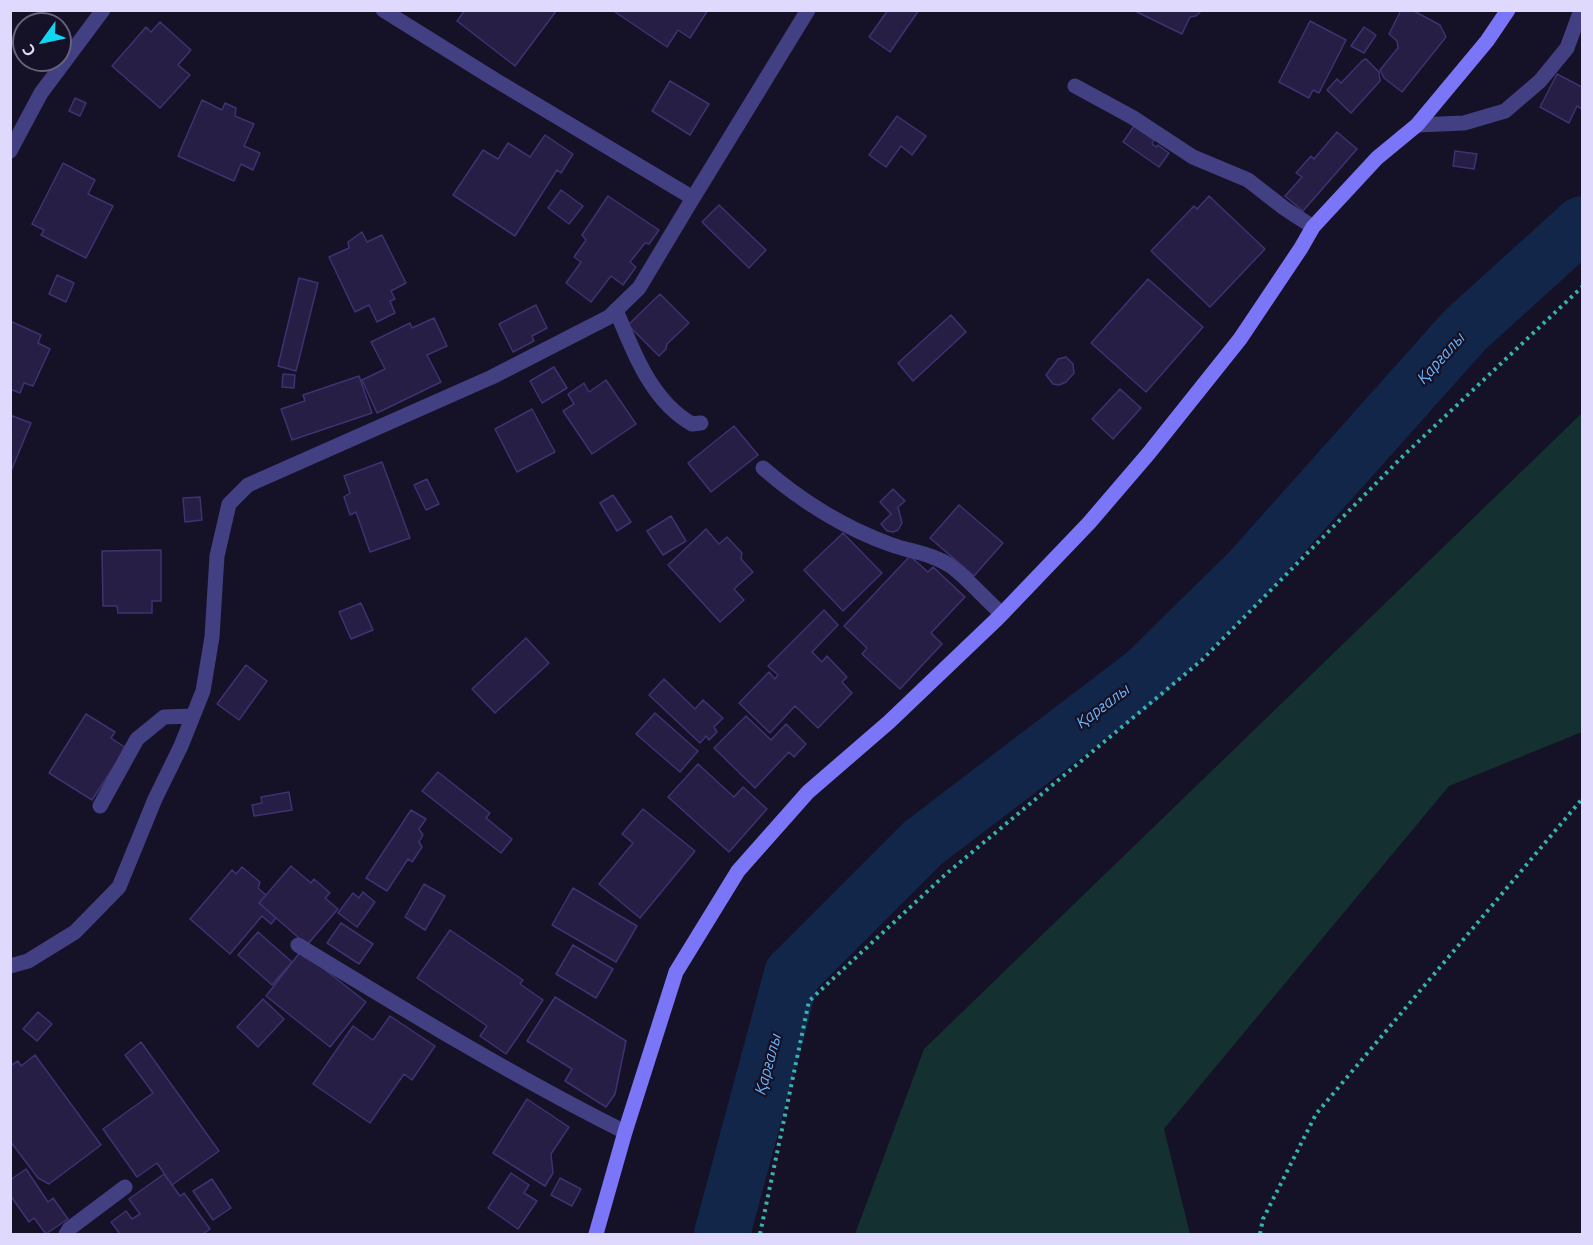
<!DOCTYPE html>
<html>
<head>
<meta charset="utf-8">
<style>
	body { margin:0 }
	#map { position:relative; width:1593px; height:1245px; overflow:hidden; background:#151126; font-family:Ubuntu,sans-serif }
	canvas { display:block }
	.frame { position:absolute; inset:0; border:12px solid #ded9fd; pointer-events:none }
	.north { position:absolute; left:12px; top:12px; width:60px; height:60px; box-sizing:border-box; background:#151126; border:2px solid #65617c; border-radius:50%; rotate:237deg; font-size:16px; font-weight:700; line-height:24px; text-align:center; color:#ded9fd }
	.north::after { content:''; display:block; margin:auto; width:21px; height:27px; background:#10d6f1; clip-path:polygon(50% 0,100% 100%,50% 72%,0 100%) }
</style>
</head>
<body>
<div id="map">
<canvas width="1593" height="1245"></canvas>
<div class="frame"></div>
<div class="north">С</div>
</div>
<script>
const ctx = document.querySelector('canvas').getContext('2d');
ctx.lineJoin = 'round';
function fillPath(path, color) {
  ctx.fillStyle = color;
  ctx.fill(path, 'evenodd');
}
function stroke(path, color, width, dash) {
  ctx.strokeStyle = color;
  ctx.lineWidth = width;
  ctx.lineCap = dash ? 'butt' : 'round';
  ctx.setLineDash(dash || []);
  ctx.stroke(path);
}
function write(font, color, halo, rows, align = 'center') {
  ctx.font = font + ' Ubuntu,sans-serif';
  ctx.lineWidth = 4.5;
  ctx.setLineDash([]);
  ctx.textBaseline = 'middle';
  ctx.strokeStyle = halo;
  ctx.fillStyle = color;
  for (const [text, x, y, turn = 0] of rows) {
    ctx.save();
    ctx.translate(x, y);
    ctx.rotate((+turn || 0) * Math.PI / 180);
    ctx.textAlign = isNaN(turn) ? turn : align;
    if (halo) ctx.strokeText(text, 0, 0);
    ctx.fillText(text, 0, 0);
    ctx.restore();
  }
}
fillPath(new Path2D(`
	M1582 413V732L1449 786 1164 1129 1190 1234H855L924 1049Z`), '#143030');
stroke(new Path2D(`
	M722 1234 792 974 923 843 1145 674 1250 571 1465 330 1582 224`), '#12264a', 56);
const building = new Path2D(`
	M465 10H557L515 66 457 21Z
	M612 10H708L690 38 678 30 667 47Z
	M888 10H919L890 52 869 37Z
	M1133 10H1202L1196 16 1190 17 1182 34Z
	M1401 10H1412L1440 25 1446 37 1402 92 1384 78 1380 70 1398 48 1397 41 1389 34Z
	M1310 21 1346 40 1319 93 1313 90 1309 98 1279 82Z
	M160 22 191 50 178 65 190 75 160 108 112 66 146 27 151 32Z
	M1364 27 1376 35 1364 53 1351 46Z
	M1366 59 1379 72 1380 81 1351 113 1327 90 1337 79 1341 83 1363 60Z
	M1557 74 1582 87V109L1577 106 1569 123 1540 107Z
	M670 81 709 104 690 135 652 111Z
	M75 98 86 103 80 116 69 111Z
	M202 100 222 110 225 103 236 108 235 116 254 124 244 146 260 153 253 170 241 164 234 181 178 156Z
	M897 116 926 136 912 155 901 146 886 167 869 155Z
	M1134 126 1154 140 1152 144 1156 147 1158 145 1169 153 1159 167 1123 142Z
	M1337 132 1357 149 1303 211 1285 196 1302 177 1296 173 1311 156 1314 159Z
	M545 135 573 154 561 173 557 170 515 236 453 195 483 150 498 159 508 143 530 157Z
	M1455 151 1477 154 1474 169 1453 166Z
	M63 163 95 180 88 194 113 206 86 258 41 235 44 230 32 224Z
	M561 190 583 206 569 224 548 208Z
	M608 196 659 230 649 244 645 243 630 262 636 267 623 285 611 276 591 302 566 283 581 262 574 257 586 240 582 235Z
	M1209 196 1265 249 1210 307 1151 251 1194 206 1197 209Z
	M719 205 766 250 749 268 702 222Z
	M362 232 367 242 382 235 406 283 391 291 395 299 390 301 395 313 377 322 369 305 355 312 329 257 349 248 348 242Z
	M57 275 74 283 66 302 49 294Z
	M299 278 318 283 296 371 278 366Z
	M1148 279 1203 327 1146 392 1091 343Z
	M660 294 689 323 667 344 666 349 659 356 628 325Z
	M536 305 547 328 532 336 534 341 513 352 499 324Z
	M951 315 966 332 913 381 898 363Z
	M434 318 447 346 427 355 441 382 377 413 362 380 385 369 371 342 410 323 412 328Z
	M10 321 41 335 38 343 50 349 33 386 24 383 20 393 10 389Z
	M1066 357 1073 364 1074 373 1066 382 1059 385 1053 384 1046 375 1058 359Z
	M554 367 567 388 542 403 530 381Z
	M283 374 295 375 294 388 282 387Z
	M359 376 372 413 292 440 281 409 305 401 303 395Z
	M606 380 636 424 592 454 563 411 574 404 568 394 584 383 589 392Z
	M1120 389 1141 408 1113 439 1092 419Z
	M532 409 555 452 517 472 495 429Z
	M10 415 31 423 11 471H10Z
	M734 426 758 455 711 492 688 463Z
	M382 462 410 538 370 552 356 512 350 515 344 497 350 493 344 476Z
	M427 479 439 504 426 510 414 485Z
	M893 489 905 501 898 507 902 523 898 530 893 532 887 531 881 524 891 514 880 502Z
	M613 495 631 522 617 531 600 503Z
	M200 497 202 520 185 522 183 498Z
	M959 505 1003 543 974 576 930 538Z
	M671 516 686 541 663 555 647 531Z
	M706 529 719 544 727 537 742 553 741 559 753 572 734 589 744 600 720 622 668 565Z
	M843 533 882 573 843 611 804 570Z
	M161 550V601H152V613H118L117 606H103L102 551Z
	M910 556 928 572 933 567 965 597 931 633 942 644 900 689 862 654 867 648 844 626Z
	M361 603 373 630 351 639 339 612Z
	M824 610 838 625 812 652 822 662 827 656 847 677 842 682 852 693 818 728 795 706 770 733 739 703 769 672 775 679 778 675 768 666Z
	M526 638 549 663 495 713 472 689Z
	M246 665 267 681 239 720 217 704Z
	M664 679 695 709 703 700 723 718 714 727 717 732 709 740 706 736 700 743 649 695Z
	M655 713 698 751 680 772 636 734Z
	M86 714 115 732 111 738 126 748 92 800 49 773Z
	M746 716 771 740 786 724 806 744 794 757 789 752 755 788 714 748Z
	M698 764 734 797 743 787 767 809 729 852 668 797Z
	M438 772 490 813 486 818 512 839 501 853 422 791Z
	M289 792 292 810 254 816 252 805 262 803 261 797Z
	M643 809 695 851 640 918 599 884 633 843 622 834Z
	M411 810 426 819 419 829 423 835 419 842 422 847 412 862 408 859 387 891 366 878Z
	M291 866 311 883 314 879 330 893 325 898 338 909 307 945 259 903Z
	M242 867 260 882 258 888 266 895 259 903 276 918 271 924 262 916 230 954 190 919 232 870 236 874Z
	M424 884 445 896 425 930 405 917Z
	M573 888 637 926 616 962 552 925Z
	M363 892 375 902 357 927 338 913 353 893 359 898Z
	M341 923 373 944 359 964 327 943Z
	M450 930 523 980 520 984 543 1000 506 1054 480 1036 487 1026 417 978Z
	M258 932 292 962 272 985 238 955Z
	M573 945 613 969 596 998 556 974Z
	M301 951 366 1002 330 1047 266 996Z
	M555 997 626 1041 615 1094 606 1107 565 1081 572 1069 527 1041Z
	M263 999 284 1019 258 1047 237 1027Z
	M38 1012 52 1024 37 1041 23 1029Z
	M390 1016 435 1046 412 1080 404 1074 370 1123 313 1084 353 1026 373 1040Z
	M141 1042 219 1151 172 1185 157 1163 137 1177 103 1129 153 1093 125 1055Z
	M35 1055 101 1145 49 1184 38 1178 10 1141V1066L18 1061 21 1066Z
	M527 1099 569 1127 551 1154 553 1173 545 1186 493 1153Z
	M26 1169 48 1202 53 1198 68 1219 46 1234 34 1218 29 1222 10 1195V1180Z
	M511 1173 529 1185 524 1193 537 1201 518 1229 488 1208Z
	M164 1174 180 1196 184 1193 210 1229 203 1234H120L111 1222 126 1211 132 1219 140 1214 129 1199Z
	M560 1178 581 1189 572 1206 551 1195Z
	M212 1179 231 1208 213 1220 193 1191Z`);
fillPath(building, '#271e46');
stroke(building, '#3f3271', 1.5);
stroke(new Path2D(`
	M760 1234 809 1001 946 874 1202 660 1402 457 1582 287
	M1260 1234 1263 1219 1316 1114 1582 799`), '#37b2ad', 4, [3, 4.5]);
stroke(new Path2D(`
	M383 10 497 81 693 198 808 10
	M1075 86 1132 117 1193 157 1248 180 1284 208 1313 227
	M1417 125 1464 123 1505 111 1540 81 1567 48 1581 10
	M10 151 41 93 103 10
	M616 310C633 351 651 401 692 424L701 423
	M763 468C801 501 844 528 892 545 912 552 934 554 952 567 968 579 986 600 1002 614
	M100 806 137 739 164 717 193 716
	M298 945C405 1010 513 1076 625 1132
	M10 966 28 961 75 932 119 887 155 799 181 746 203 691 212 637 217 556 229 504 248 485 492 377 609 317 639 288 693 198
	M66 1234 69 1229 125 1187`), '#433f83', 15);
stroke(new Path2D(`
	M596 1234 625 1132 676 972 738 871 808 792 889 722 998 618 1089 523 1149 453 1240 339 1301 248 1313 227 1377 158 1417 125 1487 41 1508 10`), '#7b75f7', 15);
write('italic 16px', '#6db4f7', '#151126', [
	["Қарғалы",1441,358,-48],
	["Қарғалы",1103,706,-37],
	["Қарғалы",768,1064,-75]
]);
</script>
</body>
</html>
